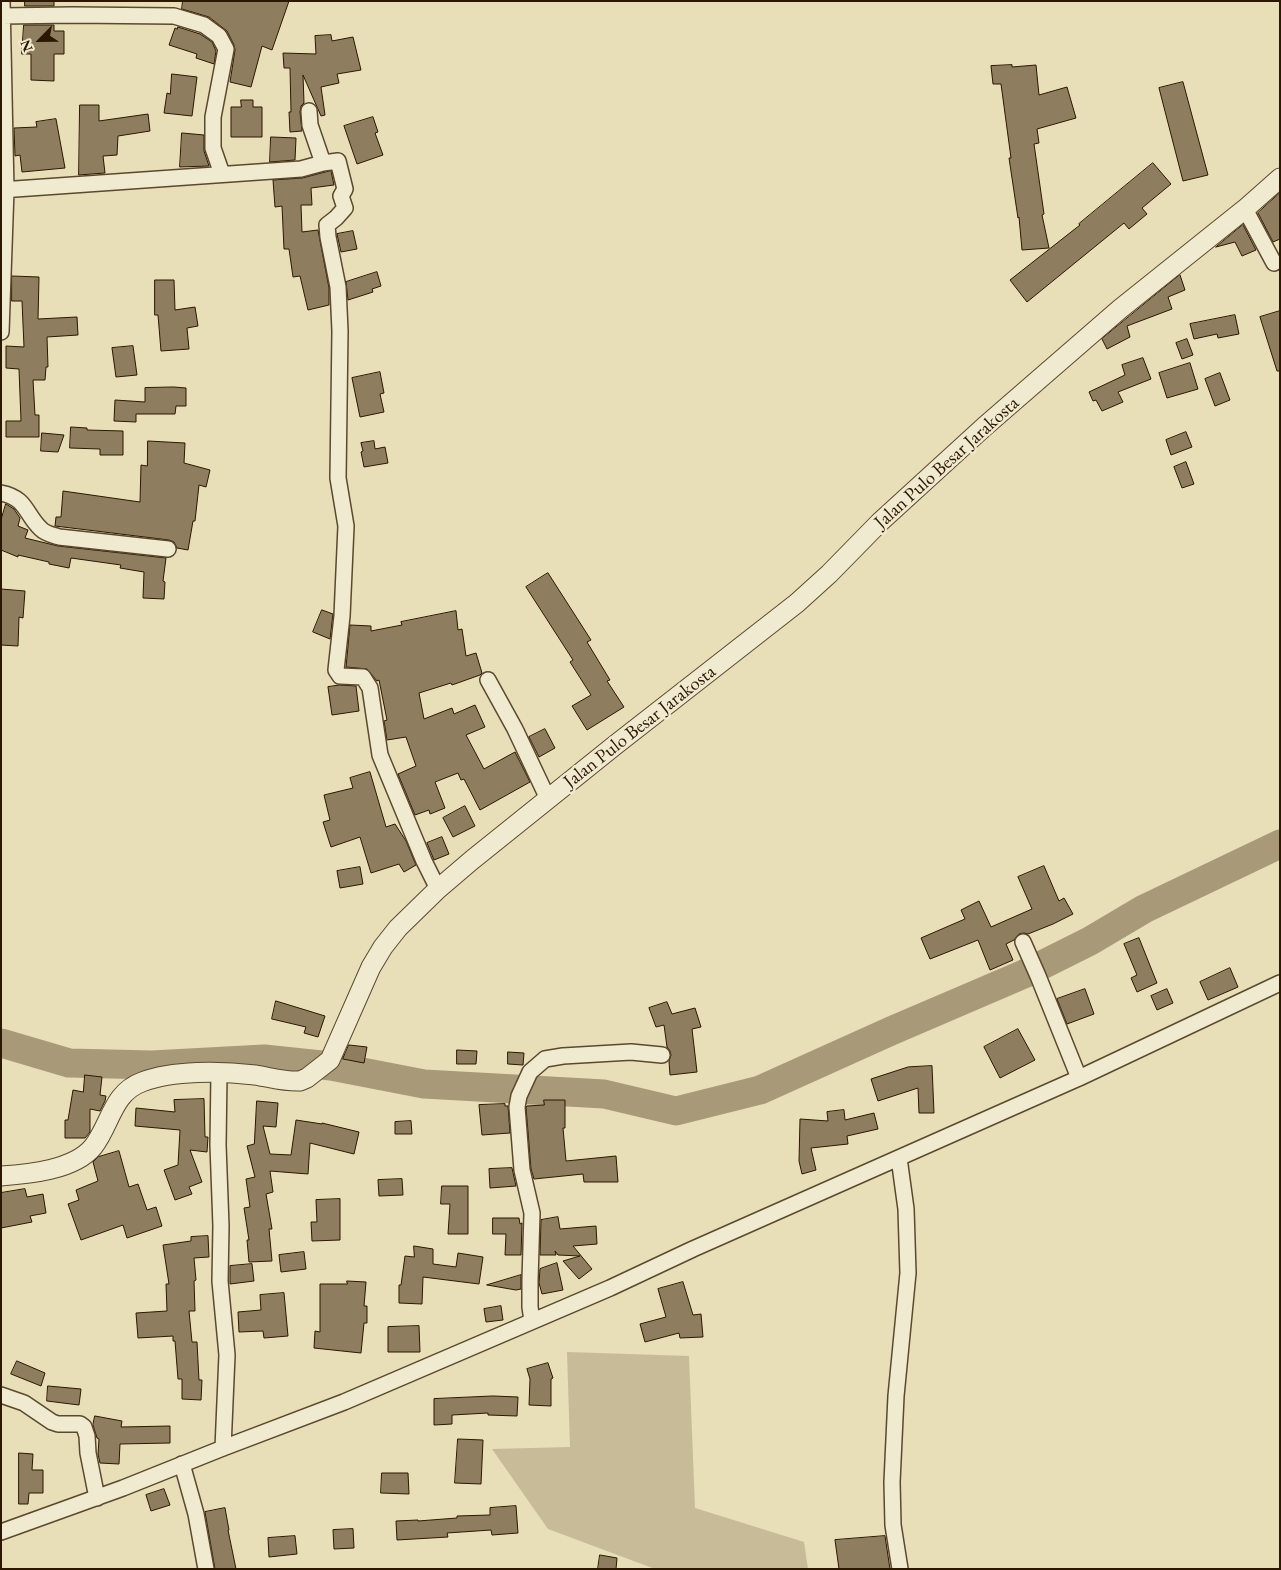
<!DOCTYPE html>
<html>
<head>
<meta charset="utf-8">
<style>
	body { margin:0 }
	#map { position:relative; width:1281px; height:1570px; overflow:hidden; background:#e8deb7; font-family:"EB Garamond",serif }
	canvas { display:block }
	.frame { position:absolute; inset:0; border:2px solid #2c1700; pointer-events:none }
	.north { position:absolute; left:15px; top:15px; width:50px; height:50px; -webkit-text-stroke:4px #f0ead0; paint-order:stroke; rotate:247deg; font-size:14px; font-weight:700; line-height:20px; text-align:center; color:#2c1700 }
	.north::after { content:''; display:block; margin:auto; width:18px; height:22px; background:#2c1700; clip-path:polygon(50% 0,100% 100%,50% 72%,0 100%) }
</style>
</head>
<body>
<div id="map">
<canvas width="1281" height="1570"></canvas>
<div class="frame"></div>
<div class="north">N</div>
</div>
<script>
const ctx = document.querySelector('canvas').getContext('2d');
ctx.lineJoin = 'round';
function fillPath(path, color) {
  ctx.fillStyle = color;
  ctx.fill(path, 'evenodd');
}
function stroke(path, color, width, dash) {
  ctx.strokeStyle = color;
  ctx.lineWidth = width;
  ctx.lineCap = dash ? 'butt' : 'round';
  ctx.setLineDash(dash || []);
  ctx.stroke(path);
}
function write(font, color, halo, rows, align = 'center') {
  ctx.font = font + ' "EB Garamond",serif';
  ctx.lineWidth = 5;
  ctx.setLineDash([]);
  ctx.textBaseline = 'middle';
  ctx.strokeStyle = halo;
  ctx.fillStyle = color;
  for (const [text, x, y, turn = 0] of rows) {
    ctx.save();
    ctx.translate(x, y);
    ctx.rotate((+turn || 0) * Math.PI / 180);
    ctx.textAlign = isNaN(turn) ? turn : align;
    if (halo) ctx.strokeText(text, 0, 0);
    ctx.fillText(text, 0, 0);
    ctx.restore();
  }
}
fillPath(new Path2D(`
	M567 1352 689 1356 695 1508 804 1542 808 1569H655L548 1529 492 1449 570 1447Z`), '#c8bc98');
stroke(new Path2D(`
	M1 1043 69 1063 152 1065 264 1059 331 1066 424 1084 604 1094 676 1111 760 1090 891 1031 1024 974 1090 941 1144 909 1280 844`), '#a89a79', 29);
const building = new Path2D(`
	M25 1H54V6H25Z
	M183 1H289L272 50 262 46 251 87 230 82 235 50 234 45 227 31 209 17 182 9Z
	M24 25H54V31H64V54H54V81L31 80V54H22Z
	M178 27 200 34 212 42 216 51 214 64 196 58 197 54 169 45 175 28 177 29Z
	M331 35 332 41 353 37 361 70 337 74 339 83 321 87 325 115 321 116 303 75 304 103 301 106 300 112 302 131 290 132 289 112H291L290 68H284L283 53 316 54 315 36Z
	M1012 65V67L1036 65 1039 95 1067 87 1076 118 1037 129 1039 143 1034 144 1044 214 1042 215 1049 248 1022 250 1019 217 1018 218 1009 158H1011L1001 84H993L991 66Z
	M172 74 197 77 192 116 164 113 167 93 170 94Z
	M1183 82 1208 175 1183 181 1159 88Z
	M241 100H253V107H262V137H231V107H241Z
	M80 105H99V121L148 114 150 131 118 136 117 155 103 156 105 173 79 175Z
	M373 117 378 132 375 133 383 155 357 164 344 126Z
	M56 119 65 168 22 172 20 155 15 156 14 128 37 127 36 122Z
	M182 133 204 135V151L209 166 180 167Z
	M271 137 296 138 295 160 270 162Z
	M1153 163 1171 184 1142 208 1147 214 1129 229 1124 223 1027 302 1010 280 1080 225 1079 224Z
	M331 171 334 185 311 188 312 205H301L302 232 318 230 329 288V305L308 310 300 276 293 277 289 249H284L282 206 275 207 273 180 302 178Z
	M1280 193V239L1273 242 1258 213Z
	M1243 225 1256 250 1242 256 1235 242 1216 247Z
	M353 231 357 249 341 252 337 234Z
	M377 272 381 286 372 289 373 292 348 300 346 282Z
	M1180 275 1185 290 1168 297 1172 309 1127 326 1130 337 1107 349 1102 339Z
	M12 276 39 277 38 319 77 317 78 335 47 337 48 367H46L45 380H33L35 415H39V437H6V421H21L19 369 6 368V346L24 347 22 301H12Z
	M155 280H174L175 310 195 307 198 326 187 328 189 349 161 351 158 315H155Z
	M1280 311V371H1277L1260 317Z
	M1235 315 1239 334 1218 338 1217 334 1194 339 1190 324Z
	M1187 339 1193 355 1182 359 1176 343Z
	M133 346 137 375 116 377 112 348Z
	M1143 358 1151 379 1118 392 1123 402 1102 411 1096 400 1093 401 1089 392 1125 375 1122 365Z
	M1190 363 1198 389 1167 398 1159 373Z
	M380 372 384 393 380 394 384 412 360 417 352 378Z
	M1220 373 1230 400 1215 406 1205 379Z
	M174 387 186 388V406H176L175 414H136V422L114 421 115 400 145 402V388Z
	M71 427 87 428V430L123 431V455H100V449L70 448Z
	M1186 432 1192 447 1171 455 1166 440Z
	M42 433 64 435 58 452 41 451Z
	M148 441 185 443 184 463 210 470 206 487 199 485 195 521H193L188 550 177 548 174 542 169 540 55 526 56 517H61L63 491 140 502 141 465 147 466Z
	M374 441 375 449 385 447 388 463 364 467 361 452 363 451 361 443Z
	M1186 462 1194 484 1182 488 1174 467Z
	M6 504 14 509 20 518 18 526 28 530 25 538 58 546 166 558 163 581 165 582 164 599 143 598 144 572 120 568 121 565 71 558 69 568 49 564V562L18 555V557L1 550V520Z
	M548 573 591 640 587 642 610 680 607 681 624 707 587 730 572 706 591 695 570 662 573 660 526 587Z
	M1 589 25 591 23 618 19 617 18 646 1 645Z
	M322 610 333 614 330 639 313 632Z
	M456 611 458 630 462 629 466 656 476 653 482 673 480 675 452 685 451 683 419 693 424 719 452 708 454 714 475 705 485 727 466 735 484 769 515 752 530 782 480 810 464 779 461 780 458 773 435 782 445 808 430 814 429 810 415 815 398 774 416 766 406 737 387 740 384 721 387 720 379 680 377 681 367 669 346 667 350 625 371 626V631L402 625 401 622Z
	M340 685 356 686 359 711 332 715 328 687Z
	M545 729 555 748 539 757 529 737Z
	M370 772 386 827 395 824 406 841 416 865 404 872 399 864 371 873 360 837 331 847 323 822 330 820 324 795 353 788 350 778Z
	M465 806 475 826 453 837 443 818Z
	M442 837 449 854 434 860 427 843Z
	M1044 866 1059 901 1064 898 1073 914 1053 924 1028 934 1024 933 1019 934 1014 940 1006 944 1013 960 990 970 978 940 930 959 921 938 965 919 961 910 979 901 991 927 1032 909 1018 877Z
	M360 867 363 884 340 888 337 871Z
	M1139 938 1157 983 1137 992 1131 978 1137 975 1124 944Z
	M1230 968 1238 987 1208 1000 1200 982Z
	M1085 989 1094 1014 1067 1024 1057 999Z
	M1167 989 1173 1003 1157 1010 1151 996Z
	M276 1001 325 1016 318 1037 304 1033 306 1027 272 1019Z
	M667 1002 672 1014 695 1008 701 1027 692 1029 697 1072 670 1075 669 1061 671 1055 670 1051 667 1047 664 1025 656 1027 649 1008Z
	M1018 1029 1035 1060 1000 1078 984 1047Z
	M349 1045 367 1047 364 1063 343 1059Z
	M457 1050 477 1051 476 1064H457Z
	M508 1052 524 1053 523 1065 508 1064Z
	M932 1066 934 1113H919L918 1088 878 1101 871 1079 908 1067Z
	M85 1075 102 1077 100 1095 106 1096 105 1101 100 1111 90 1109V1132L85 1138H65V1120H68L73 1090 83 1092Z
	M204 1099 205 1137H208L207 1152 190 1150 202 1182 189 1187 192 1194 175 1200 164 1170 178 1165 180 1130 135 1126 136 1108 175 1112 174 1100Z
	M544 1100H565V1128H563L566 1161 616 1156 618 1182H584L583 1174 534 1179 531 1169 526 1107 527 1106 544 1105Z
	M257 1101 278 1103 276 1127 263 1126 270 1154 291 1155 296 1120 322 1124V1123L359 1132 354 1154 310 1143 308 1174 270 1171 273 1192 266 1194 272 1229H269L272 1261 249 1262 247 1240H249L244 1208 250 1207 246 1179 255 1177 247 1146 254 1144Z
	M505 1104V1106H508L510 1133 482 1135 479 1105Z
	M844 1110 845 1120 874 1113 878 1129 847 1136 848 1144 811 1148 816 1170 802 1174 799 1161 800 1119 828 1121 827 1112Z
	M411 1121 412 1134H395V1122Z
	M119 1151 129 1187 138 1184 147 1210 156 1207 162 1226 127 1238 123 1225 81 1240 68 1204 79 1200 76 1190 98 1181 93 1162 98 1157Z
	M512 1168 516 1186 490 1188 489 1169Z
	M402 1179 403 1195 379 1196 378 1180Z
	M442 1186H468V1234H448L450 1204H441Z
	M25 1189 27 1197 43 1194 46 1213 30 1216 32 1222 1 1228V1193Z
	M340 1199V1240L312 1241 311 1222H317L316 1200Z
	M558 1217 560 1229 596 1226 597 1244 573 1246 592 1269 579 1279 563 1261 580 1256 558 1255 555 1251 556 1255H540L541 1220Z
	M493 1218H519L520 1224 522 1223 521 1255H505L506 1234H493Z
	M208 1236 209 1257 194 1258 196 1280 194 1281 195 1311H189L192 1342H197L199 1380H202L201 1400 182 1399V1379H178L175 1341H173V1336L138 1338 136 1313 167 1311 166 1284H169L163 1245 191 1241V1237Z
	M414 1246 433 1249V1264L456 1267 458 1253 483 1257 479 1284 423 1277 422 1304 399 1303V1285H401L405 1256 414 1257Z
	M304 1252 306 1269 281 1272 279 1255Z
	M557 1263 563 1290 542 1294 539 1283 540 1269Z
	M252 1264 254 1281 230 1284V1266Z
	M521 1275V1289L516 1290 487 1285Z
	M347 1281 366 1282 364 1306H367V1323H364L361 1353 314 1348 315 1331 320 1332V1284H347Z
	M683 1282 693 1315 701 1314 703 1337 680 1338 679 1333 645 1342 640 1324 666 1317 658 1289Z
	M284 1293 288 1336 264 1338 263 1331 239 1332 238 1312 261 1310 260 1295Z
	M501 1306 503 1320 486 1322 484 1309Z
	M419 1326 420 1352H388V1327Z
	M17 1361 45 1373 41 1386 11 1374Z
	M548 1363 553 1378 551 1379V1406L529 1405 530 1379 527 1369Z
	M48 1386 81 1389 79 1405 47 1401Z
	M493 1396 518 1397 517 1416 488 1415V1413L452 1415V1424L434 1425V1399Z
	M95 1416 122 1421 121 1427 170 1426V1443L120 1444 119 1464 100 1463 98 1454 99 1439 97 1438 93 1425Z
	M458 1439 483 1440 481 1484 455 1483Z
	M19 1453 33 1454 32 1470H43V1493H29L28 1504H19Z
	M382 1473H408L409 1494 381 1493Z
	M164 1489 170 1505 151 1511 146 1495Z
	M516 1506 518 1533 492 1535 491 1530 447 1533 448 1537 397 1540 396 1521 418 1520V1521L457 1518V1516L490 1515V1508Z
	M225 1508 229 1530H228L236 1569H215L205 1512Z
	M353 1529 354 1548 334 1549 333 1530Z
	M295 1536 297 1554 269 1557 268 1538Z
	M885 1536 890 1569H839L835 1540Z
	M600 1555 617 1558 616 1569H598Z`);
fillPath(building, '#8e7e5f');
stroke(building, '#2c1700', 1);
const minor = new Path2D(`
	M2 16 72 15 174 16 204 25 219 36 226 49 213 117V148L222 174
	M309 111 310 125 323 163
	M1 190 301 169 323 163 338 161 345 189 341 196 345 208 336 218 327 225 328 237 338 287 340 331 338 478 346 526 342 616 336 670 340 676 363 677 370 688 380 755 424 861 438 889
	M1245 209 1274 263
	M1 332 6 190 2 1
	M1 493C27 498 25 514 41 529 46 534 53 535 59 537L168 549
	M488 680 515 729 548 799
	M1023 942 1038 976 1079 1078
	M219 1073 218 1145 221 1226 220 1281 227 1355 223 1448
	M899 1158 906 1209 908 1273 896 1396 892 1482 893 1525 900 1569
	M532 1321 530 1307V1280L532 1213 522 1170 517 1107 519 1096 530 1072 545 1059 563 1056 631 1052 662 1055
	M1 1395 24 1403 52 1422 58 1424H80L84 1427 87 1436 88 1453 97 1498
	M182 1464 196 1514 206 1569
	M1 1532 123 1488 223 1448 344 1402 610 1288 693 1249 1079 1078 1280 983`);
const tertiary = new Path2D(`
	M1 1176C29 1174 74 1170 93 1147 111 1124 112 1093 142 1082 173 1070 221 1071 255 1075 269 1077 285 1082 300 1081L307 1078 330 1060 371 967 383 947 398 928 438 889 472 860 614 746 797 603 829 574 880 522 984 427 1120 309 1245 209 1280 178`);
stroke(minor, '#5b492e', 18);
stroke(tertiary, '#5b492e', 21);
stroke(minor, '#f0ead0', 15);
stroke(tertiary, '#f0ead0', 19);
write('19px', '#2c1700', '#f0ead0', [
	["Jalan Pulo Besar Jarakosta",947,463,-42],
	["Jalan Pulo Besar Jarakosta",640,727,-38]
]);
</script>
</body>
</html>
